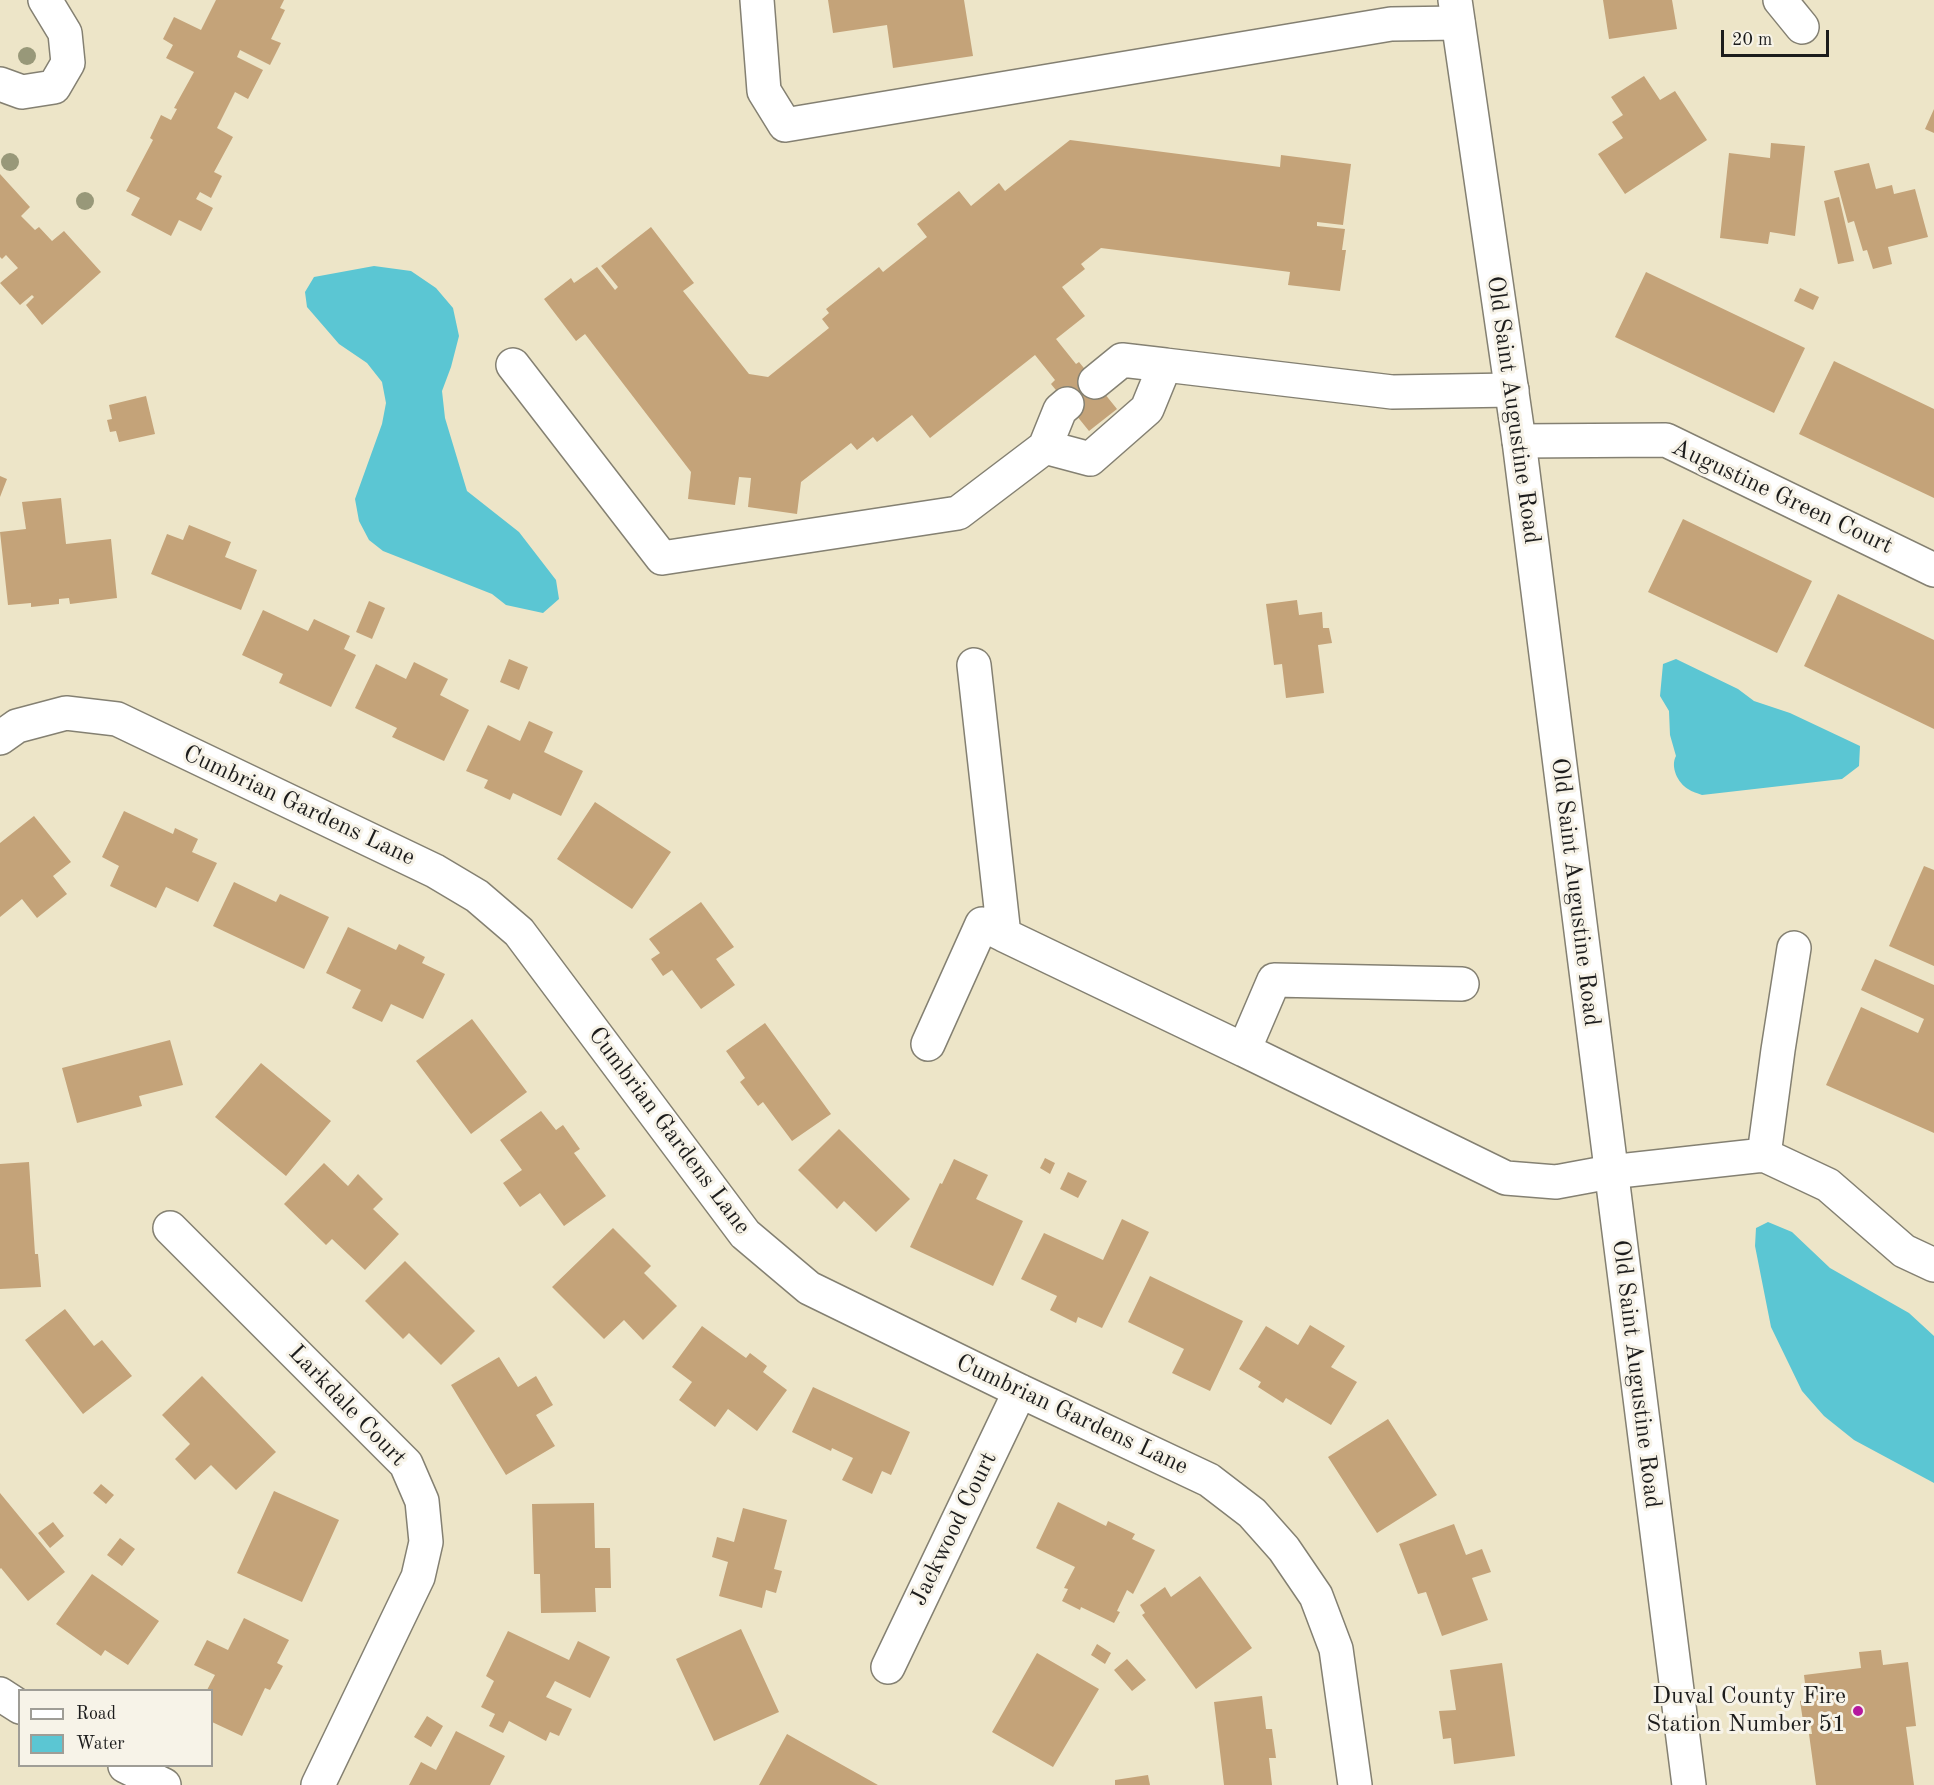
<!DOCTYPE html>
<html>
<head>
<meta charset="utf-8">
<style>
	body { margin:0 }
	#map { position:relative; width:1934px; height:1785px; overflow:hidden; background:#ede5c8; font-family:"Old Standard TT",serif }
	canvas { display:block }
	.legend { position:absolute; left:18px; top:1689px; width:195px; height:78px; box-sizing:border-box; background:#f7f3e8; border:2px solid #9f9d96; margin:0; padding:8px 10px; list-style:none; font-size:18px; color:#1c1c1c }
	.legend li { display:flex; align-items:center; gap:12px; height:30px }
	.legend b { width:30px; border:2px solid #9f9d96 }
	.scale { position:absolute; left:1721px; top:30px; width:108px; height:27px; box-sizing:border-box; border:3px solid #1c1c1c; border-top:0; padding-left:8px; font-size:18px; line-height:21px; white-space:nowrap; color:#1c1c1c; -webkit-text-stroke:4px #f7f3e8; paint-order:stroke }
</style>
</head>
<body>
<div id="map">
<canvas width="1934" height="1785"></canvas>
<ul class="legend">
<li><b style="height:8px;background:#fff"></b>Road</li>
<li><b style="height:16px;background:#5bc6d3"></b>Water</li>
</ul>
<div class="scale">20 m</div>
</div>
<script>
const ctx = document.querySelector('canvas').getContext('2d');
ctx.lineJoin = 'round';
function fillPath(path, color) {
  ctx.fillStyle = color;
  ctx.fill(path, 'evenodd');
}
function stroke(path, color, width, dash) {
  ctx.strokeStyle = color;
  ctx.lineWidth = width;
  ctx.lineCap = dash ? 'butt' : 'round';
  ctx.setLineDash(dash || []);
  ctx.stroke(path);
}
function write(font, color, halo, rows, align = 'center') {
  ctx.font = font + ' "Old Standard TT",serif';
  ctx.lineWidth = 6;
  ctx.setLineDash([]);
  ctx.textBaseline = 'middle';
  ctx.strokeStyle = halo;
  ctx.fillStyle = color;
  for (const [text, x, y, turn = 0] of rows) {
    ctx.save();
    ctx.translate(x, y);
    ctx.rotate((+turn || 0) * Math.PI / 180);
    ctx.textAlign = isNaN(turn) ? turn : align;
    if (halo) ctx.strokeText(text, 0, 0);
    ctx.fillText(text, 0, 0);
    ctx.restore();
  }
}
fillPath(new Path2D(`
	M374 266 411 271 436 288 453 308 459 336 451 367 442 391 445 418 467 491 519 532 556 580 559 599 543 613 506 605 492 594 383 551 369 540 359 521 355 499 382 424 386 403 382 382 367 363 339 344 307 307 305 292 314 277Z
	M1676 659 1738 689 1754 701 1790 713 1860 746 1859 766 1842 779 1702 795C1698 793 1692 792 1688 789 1678 783 1670 767 1676 756L1670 735 1669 711 1660 696 1663 664Z
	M1768 1222 1792 1232 1830 1268 1909 1313 1934 1336V1483L1854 1440 1824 1416 1802 1391 1771 1327 1755 1246 1756 1228Z`), '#5bc6d3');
fillPath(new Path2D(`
	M216 0H284L280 8 285 10 271 39 281 43 270 65 240 50 237 57 263 70 248 99 235 92 217 128 233 137 214 172 222 176 211 198 200 192 196 199 213 208 201 231 179 220 171 236 131 215 140 198 126 191 153 140 150 138 161 115 171 120 177 109 174 108 194 72 166 58 173 45 163 39 174 17 201 30Z
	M828 0H964L973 56 893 68 887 25 833 33Z
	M1603 0H1672L1677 29 1609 39Z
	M1644 76 1660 100 1675 91 1707 140 1625 194 1598 154 1623 138 1612 122 1623 115 1611 97Z
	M1934 109V133L1925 129Z
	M1070 140 1280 167 1281 155 1351 164 1343 225 1317 222V226L1345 229 1342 250H1346L1340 291 1288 285 1290 272 1101 248 1081 264 1085 269 1062 287 1085 316 1056 339 1076 364 1079 362 1117 409 1089 431 1051 384 1055 380 1035 355 930 438 912 415 877 442 873 437 857 450 851 443 801 482 797 514 748 507 751 478 739 477 735 505 688 499 691 472 585 334 576 341 544 299 571 278 574 283 597 267 615 290 618 287 601 266 651 227 694 283 683 291 749 374 768 377 829 328 822 319 829 313 826 309 879 267 883 272 927 237 917 224 959 191 971 206 999 183 1005 191Z
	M1771 143 1805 146 1795 236 1770 232 1768 244 1720 238 1729 153 1770 158Z
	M1869 163 1876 189 1892 185 1894 194 1915 189 1928 237 1888 247 1892 264 1873 269 1867 250 1863 251 1854 221 1848 223 1834 171Z
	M0 174 30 207 21 216 35 230 39 227 52 241 64 231 101 272 42 325 26 305 34 297 32 295 20 305 0 283 18 268 6 255 2 259 0 257Z
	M1839 197 1854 261 1838 264 1824 201Z
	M1646 272 1805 348 1774 413 1615 337Z
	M1800 288 1819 297 1813 310 1794 301Z
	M1834 361 1934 409V498L1799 434Z
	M146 396 155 434 119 442 116 431 110 432 107 420 112 419 109 405Z
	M0 476 7 479 0 497Z
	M61 498 66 544 111 539 117 598 70 604 69 598 59 599V604L31 607V603L8 605 0 532 26 529 22 502Z
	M1683 519 1812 581 1777 653 1648 592Z
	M189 525 231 542 225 557 257 570 241 610 151 574 167 534 183 540Z
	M1838 594 1934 640V729L1804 666Z
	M1297 600 1299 615 1322 612 1323 628H1329L1332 643 1318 645 1324 693 1286 698 1282 664 1274 665 1266 604Z
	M369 601 385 608 372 639 356 632Z
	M263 610 308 631 314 619 350 636 344 649 356 655 331 707 279 683 283 674 242 655Z
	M509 659 528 667 519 690 500 682Z
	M414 662 448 679 440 695 469 710 444 761 392 737 397 728 355 708 376 664 406 679Z
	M529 721 553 732 544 752 583 771 561 816 513 793 510 800 484 788 488 780 466 771 488 725 520 741Z
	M595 802 671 852 632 909 557 859Z
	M124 811 173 834 175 828 198 839 192 852 217 863 198 902 166 887 156 908 110 886 119 866 102 857Z
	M34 816 71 862 53 876 67 894 37 918 22 899 0 917V843Z
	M1924 866 1934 870V966L1889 946Z
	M234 882 276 902 280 894 329 917 304 969 213 926Z
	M701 902 734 947 716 959 735 985 701 1009 672 970 663 976 651 959 660 953 649 939Z
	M348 927 396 950 399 944 425 957 422 963 445 974 423 1019 391 1004 382 1022 352 1008 361 990 326 973Z
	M1875 959 1934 985V1133L1826 1085 1861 1007 1918 1033 1924 1019 1861 990Z
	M472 1019 527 1092 471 1134 416 1061Z
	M765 1023 831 1114 792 1141 763 1102 758 1106 740 1082 745 1078 726 1051Z
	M170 1040 183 1085 139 1096 142 1106 77 1123 62 1068Z
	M261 1063 331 1121 286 1176 215 1117Z
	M541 1111 556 1130 563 1125 580 1149 574 1153 606 1196 564 1226 540 1193 520 1207 503 1183 522 1170 500 1140Z
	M839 1129 910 1199 876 1232 844 1201 837 1209 798 1170Z
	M1045 1158 1055 1163 1050 1174 1040 1168Z
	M954 1159 988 1175 976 1199 1023 1221 993 1286 910 1247 940 1183 942 1184Z
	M29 1162 35 1254H38L41 1287 0 1289V1164Z
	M324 1163 348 1186 358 1174 383 1199 373 1209 399 1234 365 1270 332 1239 326 1245 284 1204Z
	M1068 1172 1087 1181 1078 1198 1060 1189Z
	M1122 1219 1149 1232 1102 1328 1078 1317 1076 1323 1050 1310 1057 1296 1021 1279 1044 1233 1103 1260Z
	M613 1228 651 1266 644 1273 677 1306 643 1340 624 1320 604 1339 552 1287Z
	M405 1261 475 1331 441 1365 409 1333 403 1339 365 1301Z
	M1150 1276 1243 1321 1210 1391 1172 1373 1184 1349 1128 1322Z
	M65 1309 94 1346 102 1340 132 1376 83 1414 25 1340Z
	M1310 1325 1345 1346 1331 1367 1357 1382 1331 1425 1286 1398 1283 1403 1258 1387 1261 1382 1239 1369 1266 1326 1298 1345Z
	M702 1326 746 1358 750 1353 767 1366 763 1372 787 1390 757 1431 728 1409 715 1427 679 1400 692 1382 672 1367Z
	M499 1357 518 1387 536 1376 553 1405 536 1415 555 1446 506 1475 451 1385Z
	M202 1376 276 1452 236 1490 211 1465 195 1480 175 1459 190 1444 162 1415Z
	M813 1387 910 1432 891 1475 882 1471 872 1494 842 1480 853 1458 832 1448 831 1451 792 1432Z
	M1388 1419 1437 1495 1377 1533 1328 1457Z
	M101 1484 114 1495 106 1504 93 1493Z
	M274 1491 339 1520 302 1602 237 1573Z
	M0 1493 65 1572 28 1601 1 1568 0 1569Z
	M1058 1502 1106 1526 1108 1521 1135 1534 1132 1539 1155 1550 1133 1594 1127 1590 1117 1611 1120 1612 1114 1623 1081 1607 1080 1610 1062 1601 1068 1589 1064 1588 1075 1567 1036 1548Z
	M594 1503 595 1548H610L611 1588H595L596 1612 541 1613 540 1574H534L532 1504Z
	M743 1508 787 1520 774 1569 782 1571 776 1593 766 1590 762 1608 719 1596 728 1562 712 1557 717 1537 734 1542Z
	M53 1522 64 1536 50 1548 38 1533Z
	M1454 1524 1466 1555 1482 1549 1491 1572 1472 1578 1488 1620 1442 1636 1426 1592 1418 1594 1399 1544Z
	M120 1538 135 1549 122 1566 107 1555Z
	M92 1574 159 1621 128 1665 105 1650 101 1656 56 1624Z
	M1200 1576 1252 1648 1196 1689 1142 1615 1145 1613 1140 1605 1165 1587 1171 1597Z
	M244 1618 289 1640 277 1663 283 1666 270 1690 265 1688 242 1736 212 1722V1690H207L215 1675 194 1665 207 1640 228 1650Z
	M741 1629 779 1712 714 1741 676 1659Z
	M508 1631 569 1660 578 1641 610 1657 590 1698 555 1681 546 1697 572 1709 559 1736 550 1732 546 1741 509 1721 503 1733 489 1726 495 1714 481 1707 494 1681 486 1676Z
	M1097 1644 1111 1653 1105 1664 1091 1655Z
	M1881 1650 1883 1665 1908 1662 1916 1726 1906 1727 1914 1785H1816L1809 1734H1812L1810 1720 1803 1721 1800 1701 1807 1700 1804 1675 1861 1668 1859 1652Z
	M1037 1653 1099 1689 1053 1767 992 1732Z
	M1127 1659 1146 1680 1132 1691 1114 1670Z
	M1502 1663 1515 1756 1454 1764 1451 1738 1443 1739 1439 1711 1456 1710 1450 1670Z
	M1262 1696 1266 1729H1272L1276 1758H1269L1272 1785H1224L1214 1702Z
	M427 1716 443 1726 431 1747 414 1737Z
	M456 1731 505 1756 490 1785H409L421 1762 436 1770Z
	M787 1734 878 1785H759Z
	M1148 1775 1150 1785H1115V1780Z`), '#c4a379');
const minor = new Path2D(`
	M757 0 764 91 785 125 1391 24 1458 23
	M1780 0 1802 27
	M0 84 22 92 54 87 68 63 65 33 45 0
	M513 365 662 558 958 513 1045 447 1090 459 1147 409 1165 365 1392 392 1512 390
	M1095 382 1122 360 1165 365
	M1519 441 1666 440 1934 570
	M1045 447 1060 410 1067 404
	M974 665 1004 935 1244 1050 1274 980 1462 984
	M0 738 17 726 66 713 117 719 435 871 477 896 519 932 745 1234 809 1288 1020 1391 1209 1480 1252 1513 1284 1549 1316 1596 1336 1649 1355 1785
	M928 1044 982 924 1004 935
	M1244 1050 1506 1178 1556 1182 1610 1172 1764 1155 1828 1185 1904 1251 1934 1265
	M1764 1155 1778 1050 1794 948
	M170 1228 406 1464 422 1501 426 1542 418 1577 318 1785
	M888 1667 1020 1391
	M0 1694 20 1707
	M125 1766 164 1785`);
const major = new Path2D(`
	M1455 0 1519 441 1689 1785`);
stroke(minor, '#848072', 36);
stroke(major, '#848072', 36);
stroke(minor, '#fff', 33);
stroke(major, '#fff', 33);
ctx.fillStyle = '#989879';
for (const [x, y] of [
	[27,56],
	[10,162],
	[85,201]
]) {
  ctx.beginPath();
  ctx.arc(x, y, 9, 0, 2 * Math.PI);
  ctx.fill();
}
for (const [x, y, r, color] of [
	[1858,1711,6,"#b5179e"]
]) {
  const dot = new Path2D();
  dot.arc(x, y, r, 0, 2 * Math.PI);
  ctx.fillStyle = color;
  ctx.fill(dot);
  stroke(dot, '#f7f3e8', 2);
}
write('24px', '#1c1c1c', '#f7f3e8', [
	["Old Saint Augustine Road",1513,410,82],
	["Augustine Green Court",1782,497,25],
	["Cumbrian Gardens Lane",299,806,25],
	["Old Saint Augustine Road",1575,892,83],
	["Cumbrian Gardens Lane",669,1131,53],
	["Old Saint Augustine Road",1636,1374,83],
	["Larkdale Court",347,1406,46],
	["Cumbrian Gardens Lane",1072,1415,25],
	["Jackwood Court",954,1529,-64]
]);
write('24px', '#1c1c1c', '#f7f3e8', [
	["Duval County Fire",1846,1697],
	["Station Number 51",1846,1725]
], 'right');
</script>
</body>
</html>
